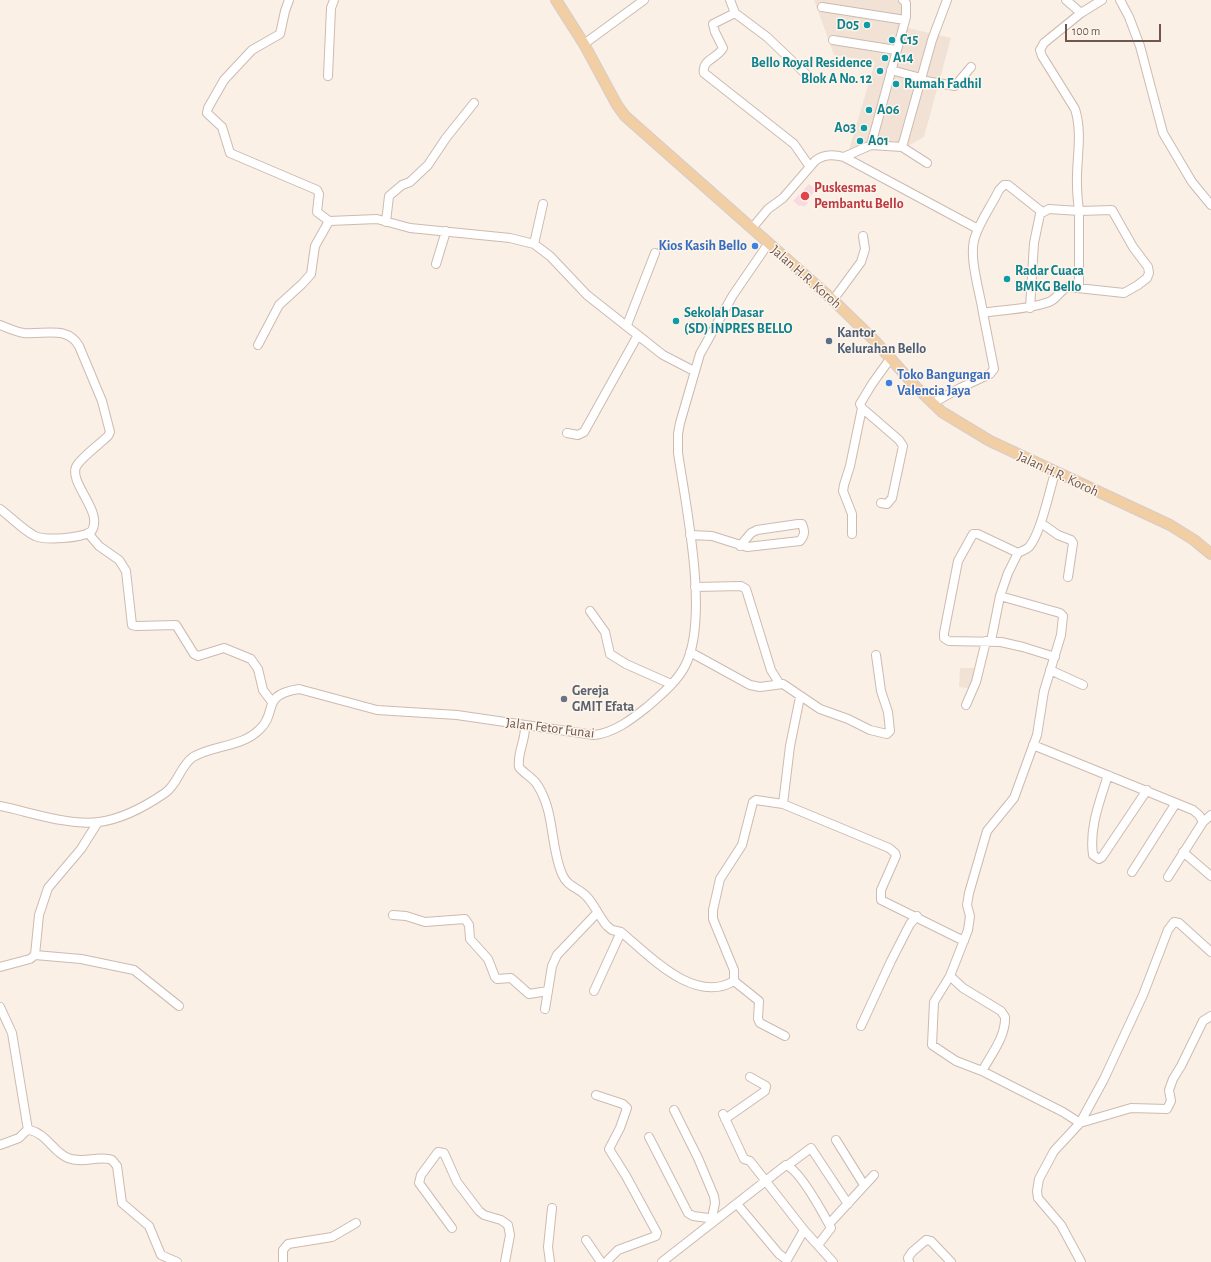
<!DOCTYPE html>
<html>
<head>
<meta charset="utf-8">
<style>
	body { margin:0 }
	#map { position:relative; width:1211px; height:1262px; overflow:hidden; background:#faf0e6; font-family:"Alegreya Sans",sans-serif }
	canvas { display:block }
	.scale { position:absolute; left:1065px; top:24px; width:96px; height:18px; box-sizing:border-box; border:2px solid #70564d; border-top:0; padding-left:5px; font-size:12px; line-height:14px; white-space:nowrap; color:#70564d; -webkit-text-stroke:3px #fdf5eb; paint-order:stroke }
</style>
</head>
<body>
<div id="map">
<canvas width="1211" height="1262"></canvas>
<div class="scale">100 m</div>
</div>
<script>
const ctx = document.querySelector('canvas').getContext('2d');
ctx.lineJoin = 'round';
function fillPath(path, color) {
  ctx.fillStyle = color;
  ctx.fill(path, 'evenodd');
}
function stroke(path, color, width, dash) {
  ctx.strokeStyle = color;
  ctx.lineWidth = width;
  ctx.lineCap = dash ? 'butt' : 'round';
  ctx.setLineDash(dash || []);
  ctx.stroke(path);
}
function write(font, color, halo, rows, align = 'center') {
  ctx.font = font + ' "Alegreya Sans",sans-serif';
  ctx.lineWidth = 3;
  ctx.setLineDash([]);
  ctx.textBaseline = 'middle';
  ctx.strokeStyle = halo;
  ctx.fillStyle = color;
  for (const [text, x, y, turn = 0] of rows) {
    ctx.save();
    ctx.translate(x, y);
    ctx.rotate((+turn || 0) * Math.PI / 180);
    ctx.textAlign = isNaN(turn) ? turn : align;
    if (halo) ctx.strokeText(text, 0, 0);
    ctx.fillText(text, 0, 0);
    ctx.restore();
  }
}
fillPath(new Path2D(`
	M814 0H904L908 8V28L951 38 924 137 903 149 849 150 875 62 834 55Z
	M960 668H980L975 689 959 687Z`), '#f1e2d5');
fillPath(new Path2D(`
	M809 184 816 190 806 201 808 203 804 207 801 205 799 206 793 201Z`), '#f7dae0');
const minor = new Path2D(`
	M289 0 285 11 280 34 252 50 224 80 208 108 207 113 222 127 230 153 317 190 319 194 317 212 329 221
	M730 0 735 13 767 37 811 79
	M1066 0 1081 13
	M1120 0 1129 17 1140 46 1163 133 1192 182 1211 205
	M822 7 905 20
	M735 13 713 24 715 32 723 48C718 58 701 60 704 73L794 144 810 167
	M833 40 896 50
	M584 44 644 0
	M891 70 921 78
	M328 76 331 8 334 0
	M920 80 955 86 971 67
	M871 145 906 17V3L903 0
	M902 147 932 40 947 0
	M844 157 871 145 902 147 927 163
	M386 222 389 196 402 185 410 182 428 165 446 138 474 103
	M753 227 768 209 783 198 815 161C823 154 833 154 844 157L978 229
	M534 244 543 204
	M436 264 446 231
	M833 300 861 262 865 249 863 236
	M1030 308 1034 243 1040 214 1049 209 1079 211C1078 202 1077 194 1077 185 1076 160 1083 134 1075 109L1042 56 1040 50 1044 43 1081 13 1102 0
	M983 313C980 292 968 256 975 237 980 221 992 205 999 190L1004 185H1008L1042 212
	M0 325C8 328 16 332 24 333 44 335 67 325 79 346L102 401 110 432 108 436C100 444 80 458 76 467 69 484 105 513 91 532 79 538 47 541 35 536 23 530 11 517 0 509
	M627 325 655 253
	M258 345 279 305 302 284 311 274 315 246 329 221 377 219 410 228 510 238 534 244 550 256 587 295 663 355 694 371
	M933 403 960 388 990 374 994 369 983 313C1005 309 1027 310 1049 302 1057 299 1060 290 1068 287L1124 293 1138 285 1147 278 1149 273 1148 267 1133 247 1112 210 1079 211V288
	M567 433 578 435 584 432 638 335
	M881 503 887 504 892 498 903 446 899 440 862 408 860 404 872 384 890 359
	M1041 523 1058 535 1071 540 1073 543 1068 577
	M88 533 99 546 119 560 126 571 132 625 136 626 176 625 194 654 198 656 224 648 251 659 258 669 263 690 272 702
	M852 534V514L843 491 844 485 850 466 862 408
	M690 535 712 536 747 547 800 541C805 535 805 531 802 524H798L757 530 751 533 740 546
	M1018 553C1022 551 1026 550 1029 547 1041 533 1049 492 1055 473
	M695 587 741 586 746 589 771 670 779 683
	M590 611 605 632 610 654 626 664 671 684
	M991 641 1000 596
	M690 652 750 685 760 687 783 684 820 709 848 719 870 730 887 734 890 731 888 712 881 691 876 655
	M1055 657 1023 647 1001 642 949 641 944 638V633L958 561 973 534H978L1018 553 1008 573 1000 596 1060 613 1063 616 1061 635 1044 691 1037 735 1014 798 987 831 969 893 967 905 970 916 968 930 950 976 934 1002 932 1045 956 1061 982 1071 1063 1112 1080 1123 1131 1108 1167 1109 1171 1101 1169 1090 1173 1079 1181 1066 1203 1021 1211 1016
	M1050 670 1083 685
	M966 705 976 682 986 641
	M525 725C526 740 517 752 519 767 524 774 534 778 538 786 555 813 550 846 562 874 567 886 576 887 584 894 593 901 599 917 607 926L612 930 621 932C649 955 694 1005 734 981V970L713 919V910L720 879 742 845 753 802 756 800 783 804 889 848 895 853 896 856 881 890V900L964 941
	M1033 745 1193 810 1199 815 1203 822 1168 877
	M1108 775C1100 801 1089 827 1093 855L1099 859 1102 857 1147 790
	M783 804 790 746 800 697
	M0 806C30 812 69 826 99 822 122 819 146 806 165 793 178 784 180 766 193 757 213 745 243 747 260 729 278 712 260 695 299 689L377 710 457 715 594 735C614 733 632 719 647 707 661 695 678 681 686 664 709 616 686 506 678 453V434L680 423 700 354 733 295 768 244
	M1203 822 1211 815
	M1183 852 1211 876
	M1132 872 1176 803
	M393 915 406 916 425 922 465 919 469 925 470 939 488 959 495 977 497 979 511 978 529 994 548 991
	M35 955 81 959 134 970 179 1006
	M0 967 30 959 35 955 39 915 48 888 81 849 98 822
	M950 976 963 988 1001 1011 1005 1017C1006 1036 991 1055 982 1071
	M734 981 759 1001 758 1019 760 1023 785 1036
	M594 991 621 932
	M0 1007 12 1033 28 1130
	M545 1009 552 966 557 955 597 913
	M861 1026 891 961 910 924 917 916
	M596 1095 623 1104 627 1108 620 1128 609 1149 626 1176 657 1233 656 1236 618 1250 606 1262
	M674 1110 698 1158 714 1196 715 1203 712 1218
	M723 1114 744 1159 750 1161 804 1230 833 1262
	M725 1119 765 1091 766 1086 750 1077
	M649 1137 688 1213 693 1216 716 1219
	M836 1140 864 1185
	M0 1145 19 1138 26 1131 30 1130C47 1134 53 1152 68 1158 83 1164 99 1155 112 1160L117 1166 122 1203 149 1226 161 1255 177 1262
	M788 1165 811 1148 848 1204
	M737 1204 779 1254 787 1260 804 1230
	M829 1224 874 1175
	M452 1228 419 1183 421 1175 438 1152 444 1153 457 1182 479 1211 484 1215 501 1220 508 1225 510 1235 505 1262
	M586 1240 601 1262
	M283 1262V1250L288 1244 332 1237 356 1223
	M550 1262 548 1247 552 1208
	M662 1262 786 1165C800 1170 823 1213 831 1228L818 1245
	M909 1262 908 1258 912 1252 926 1240 931 1241 951 1262
	M1081 1262 1061 1225 1038 1198 1037 1191 1039 1179 1054 1151 1080 1123 1104 1079 1143 995 1168 930 1174 922 1179 923 1211 952`);
const major = new Path2D(`
	M556 0 584 44 617 105 625 116 833 300 874 340 916 387 942 412 990 441 1170 525 1194 540 1211 554`);
stroke(minor, '#cdbab0', 10);
stroke(major, '#d4ccca', 12);
stroke(minor, '#fff', 8);
stroke(major, '#f2cea4', 10);
for (const [x, y, r, color] of [
	[867,25,4,"#0f9aa8"],
	[892,40,4,"#0f9aa8"],
	[885,58,4,"#0f9aa8"],
	[880,71,4,"#0f9aa8"],
	[896,84,4,"#0f9aa8"],
	[869,110,4,"#0f9aa8"],
	[864,128,4,"#0f9aa8"],
	[860,141,4,"#0f9aa8"],
	[805,196,5,"#e0444e"],
	[755,246,4,"#3f7fe0"],
	[1007,279,4,"#0f9aa8"],
	[676,321,4,"#0f9aa8"],
	[829,341,4,"#5c6f8a"],
	[889,383,4,"#3f7fe0"],
	[564,699,4,"#6b7280"]
]) {
  const dot = new Path2D();
  dot.arc(x, y, r, 0, 2 * Math.PI);
  ctx.fillStyle = color;
  ctx.fill(dot);
  stroke(dot, '#fdf5eb', 1.5);
}
write('bold 14px', '#0d838f', '#fdf5eb', [
	["D05",859,25,"right"],
	["C15",900,40],
	["A14",893,58],
	["Bello Royal Residence",872,63,"right"],
	["Blok A No. 12",872,79,"right"],
	["Rumah Fadhil",904,84],
	["A06",877,110],
	["A03",856,128,"right"],
	["A01",868,141],
	["Radar Cuaca",1015,271],
	["BMKG Bello",1015,287],
	["Sekolah Dasar",684,313],
	["(SD) INPRES BELLO",684,329]
], 'left');
write('bold 14px', '#be3a42', '#fdf5eb', [
	["Puskesmas",814,188],
	["Pembantu Bello",814,204]
], 'left');
write('bold 14px', '#366cbe', '#fdf5eb', [
	["Kios Kasih Bello",747,246],
	["Toko Bangungan",897,375,"left"],
	["Valencia Jaya",897,391,"left"]
], 'right');
write('14px', '#70564d', '#fdf5eb', [
	["Jalan H.R. Koroh",806,277,41],
	["Jalan H.R. Koroh",1058,474,25],
	["Jalan Fetor Funai",550,728,7]
]);
write('bold 14px', '#4e5e75', '#fdf5eb', [
	["Kantor",837,333],
	["Kelurahan Bello",837,349]
], 'left');
write('bold 14px', '#5b616d', '#fdf5eb', [
	["Gereja",572,691],
	["GMIT Efata",572,707]
], 'left');
</script>
</body>
</html>
